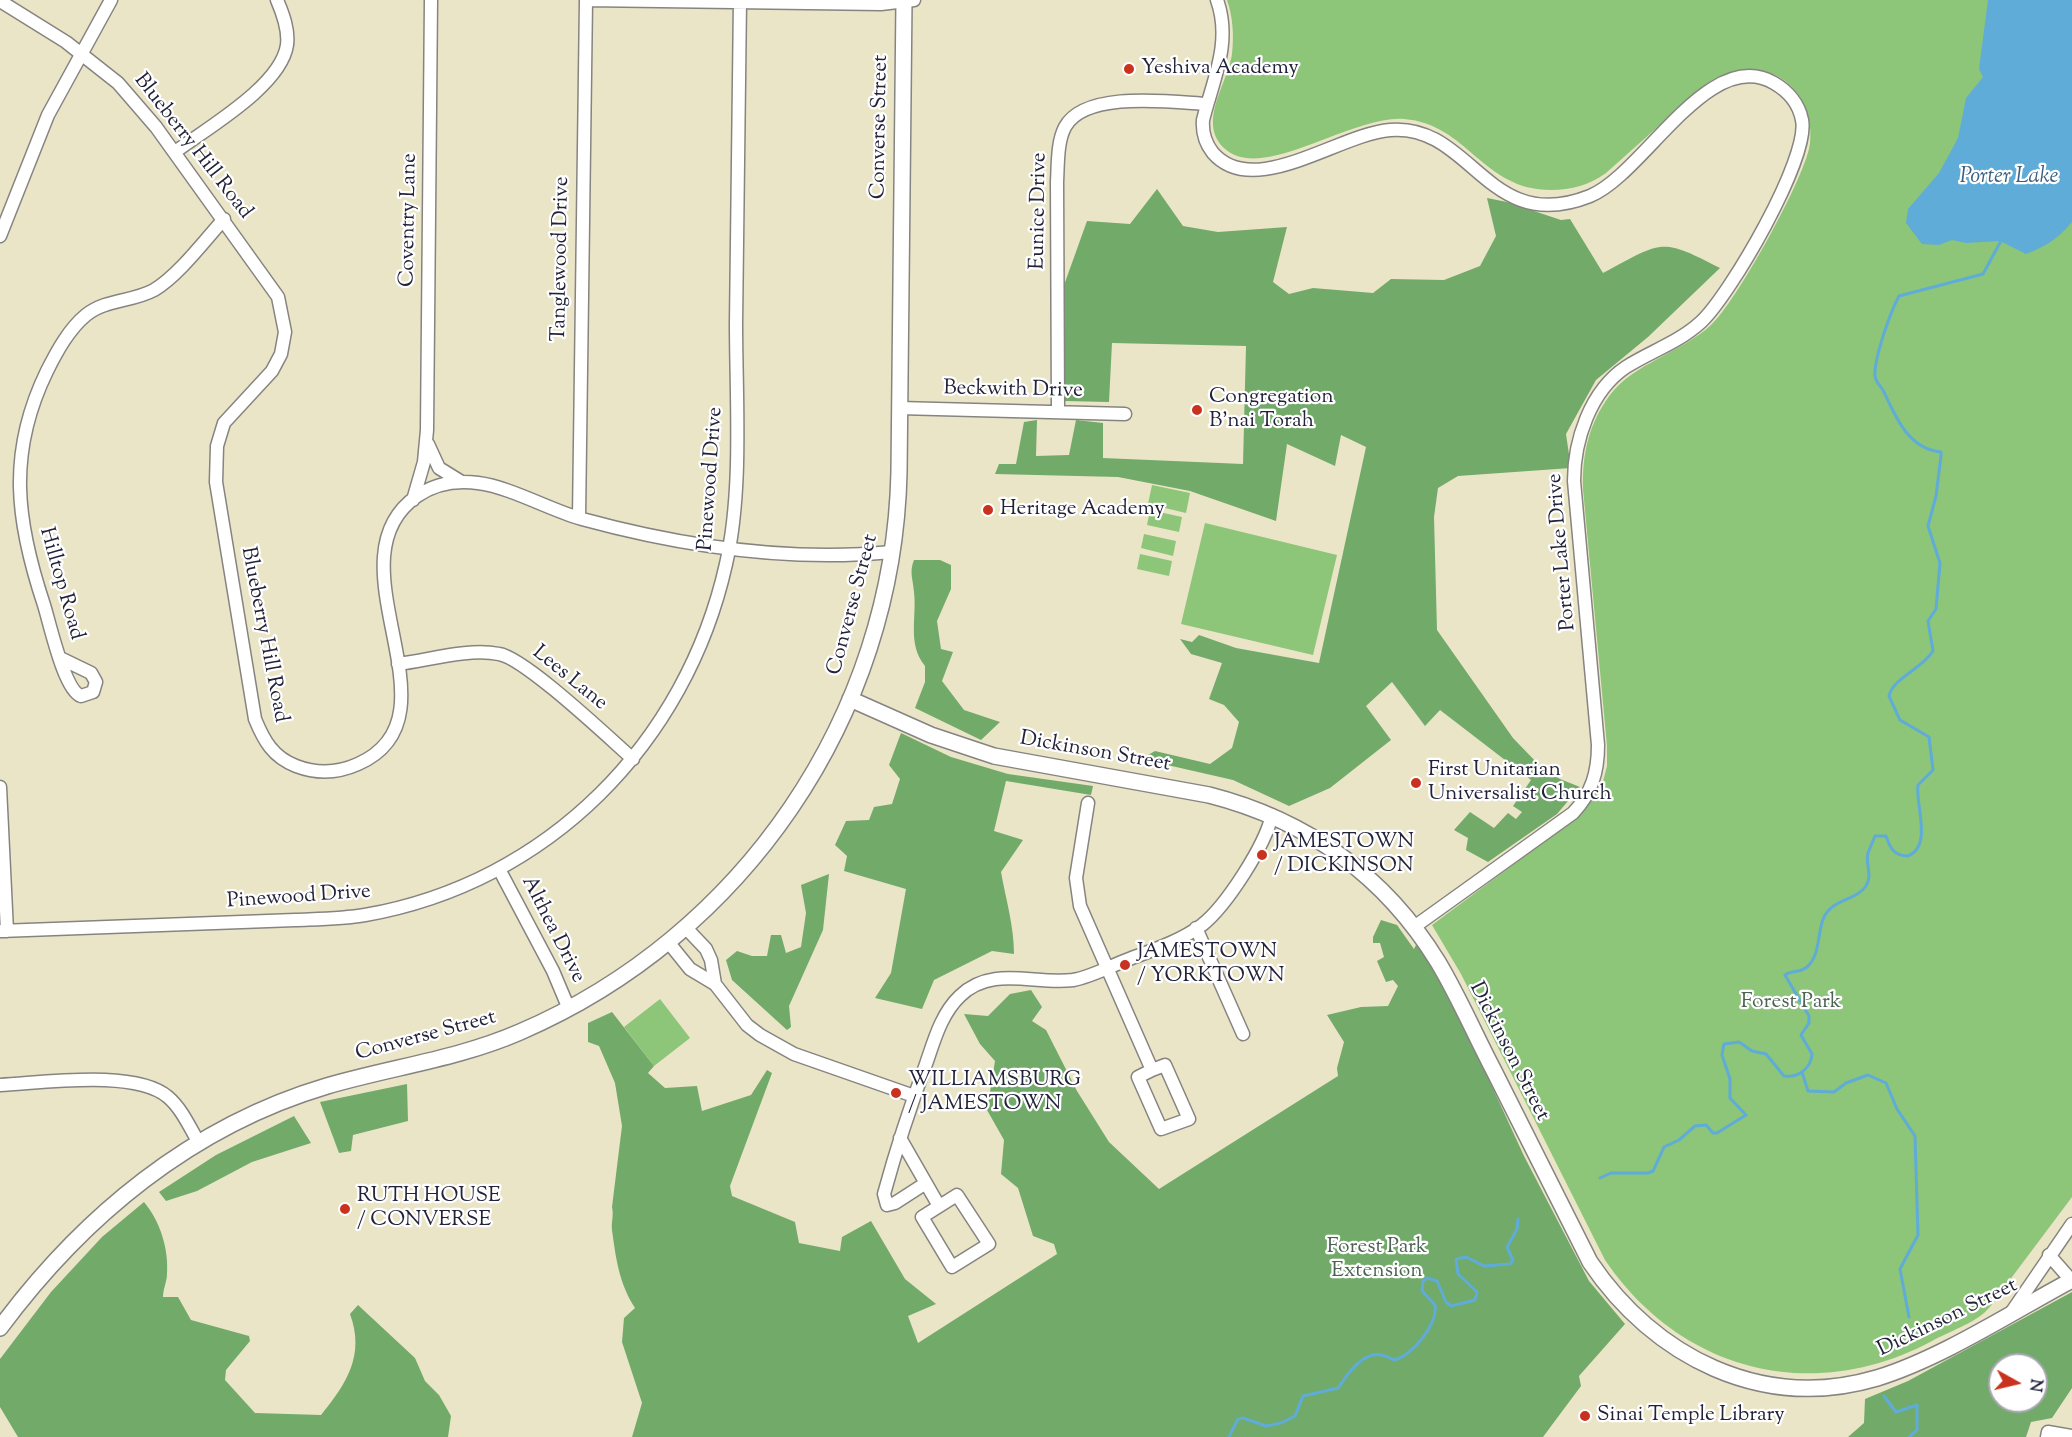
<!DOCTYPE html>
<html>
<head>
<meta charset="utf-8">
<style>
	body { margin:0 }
	#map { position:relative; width:2072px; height:1437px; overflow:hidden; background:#ebe5c7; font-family:"Sorts Mill Goudy",serif }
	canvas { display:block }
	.north { position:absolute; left:1988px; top:1353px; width:60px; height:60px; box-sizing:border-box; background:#fff; border:2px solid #a7a7b1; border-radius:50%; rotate:98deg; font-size:16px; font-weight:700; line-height:24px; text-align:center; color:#22223b }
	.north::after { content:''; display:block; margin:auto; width:21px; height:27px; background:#c8321e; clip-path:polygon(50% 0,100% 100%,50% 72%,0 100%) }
</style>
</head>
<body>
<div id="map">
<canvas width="2072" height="1437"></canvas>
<div class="north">N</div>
</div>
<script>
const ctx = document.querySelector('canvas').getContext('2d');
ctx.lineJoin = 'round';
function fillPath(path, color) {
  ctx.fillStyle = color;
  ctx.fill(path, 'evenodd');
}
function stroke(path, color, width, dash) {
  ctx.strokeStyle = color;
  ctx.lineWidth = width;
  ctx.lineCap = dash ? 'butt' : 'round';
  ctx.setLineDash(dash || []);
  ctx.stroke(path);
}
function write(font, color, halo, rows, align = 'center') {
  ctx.font = font + ' "Sorts Mill Goudy",serif';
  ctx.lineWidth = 4.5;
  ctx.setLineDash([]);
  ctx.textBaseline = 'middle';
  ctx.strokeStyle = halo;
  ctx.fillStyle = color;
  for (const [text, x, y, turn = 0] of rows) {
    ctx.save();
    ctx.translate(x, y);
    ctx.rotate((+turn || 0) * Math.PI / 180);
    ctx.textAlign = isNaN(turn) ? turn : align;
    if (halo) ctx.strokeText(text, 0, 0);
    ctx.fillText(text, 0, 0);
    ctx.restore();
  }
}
fillPath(new Path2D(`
	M1227 0H2072V1197C2053 1222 2034 1248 2015 1273 2006 1285 1998 1299 1987 1310 1975 1323 1948 1332 1932 1341 1813 1405 1681 1372 1605 1260L1461 974 1432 925 1580 815 1602 785 1607 766V746L1583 489C1582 454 1589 423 1610 395 1633 364 1682 352 1711 325 1735 304 1807 175 1810 143 1813 116 1801 87 1775 75 1752 66 1726 70 1706 84L1606 173C1589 185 1572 190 1551 190 1482 190 1468 124 1404 119 1351 115 1261 184 1224 148 1197 122 1228 83 1232 54 1234 36 1233 17 1227 0Z
	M1152 485 1190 493 1186 513 1148 504Z
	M1150 510 1182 517 1179 532 1147 525Z
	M1205 523 1337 555 1313 655 1181 624Z
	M1144 534 1176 541 1173 556 1141 548Z
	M1140 554 1172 561 1169 576 1137 569Z
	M660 999 690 1038 654 1066 624 1027Z`), '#8dc579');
fillPath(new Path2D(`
	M1157 189 1183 226 1218 232 1287 227 1273 282 1289 294 1313 288 1373 293 1391 279 1444 280 1480 266 1496 236 1487 198 1507 202 1561 220 1570 219 1603 273C1662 242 1659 236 1720 268L1648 337 1596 380 1566 434 1571 468 1458 476 1438 488 1434 517 1437 630 1513 738 1540 766 1560 779 1580 787 1557 814 1488 862 1466 850 1468 838 1454 830 1470 812 1494 828 1508 813 1516 819 1522 812 1513 806 1531 780 1440 710 1425 726 1392 682 1366 706 1391 740 1330 788 1289 806 1233 780 1141 759 1155 751 1210 764 1232 748 1239 722 1224 705 1209 699 1222 663 1191 654 1180 639 1192 642 1199 635 1236 648 1319 663 1366 447 1341 435 1335 466 1287 444 1276 521 1190 491 1118 477 995 474 999 464H1016L1024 422 1037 420 1036 456 1069 455 1076 420 1103 423V458L1243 464 1246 346 1112 343 1109 402 1064 401 1063 288 1087 221 1130 224Z
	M914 560H940L951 565V589L937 621 941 649 953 652 942 681 964 710 1000 722 981 740 915 708 925 682V666C907 644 917 618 914 592 913 579 909 572 914 560Z
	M901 733 951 757 1008 774 1093 786 1091 795 1006 781 994 831 1023 840 1001 872C1006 900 1014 926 1014 954L992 951 934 980 922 1009 875 998 891 973 906 889 844 871 847 856 835 845 846 821 869 820 874 807 892 804 900 779 889 765Z
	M829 874 823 930 789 1006 791 1027 787 1030 732 980 726 960 737 951 752 956H767L771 935H781L786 953 801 947 806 913 801 885Z
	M1381 920 1397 925 1414 949 1418 941 1467 1032 1524 1156 1589 1281 1625 1324 1579 1376 1581 1386 1543 1437H632L642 1403 622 1342 624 1318 635 1308C619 1283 616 1259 612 1230 611 1222 614 1216 612 1207L622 1126 615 1083 599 1046 588 1042V1023L612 1012 654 1066 648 1073 665 1088 697 1086 702 1111 751 1095 767 1070 772 1073 730 1186 732 1196 795 1222 799 1243 840 1251 842 1237 871 1221 905 1279 936 1304 908 1316 918 1343 1057 1254 1054 1244 1033 1236 1018 1188 1001 1174 1004 1140 987 1110 995 1061 980 1044 964 1014 988 1016 1010 994 1031 990 1042 1007 1032 1021 1046 1030 1077 1091 1109 1142 1159 1189 1338 1076 1337 1068 1344 1042 1327 1015 1361 1007 1388 1006 1398 986 1393 980 1386 982 1377 961 1384 957 1380 943H1373V937Z
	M407 1084 408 1121 353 1135 351 1151 339 1153 320 1102Z
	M294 1116 311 1143 252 1162 197 1191 166 1201 159 1192 216 1155Z
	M144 1202C160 1221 169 1249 167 1274 167 1281 163 1289 163 1297H178L191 1320 249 1336 250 1341 226 1370 225 1380 255 1413 321 1415C347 1383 365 1355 350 1314L358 1305 415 1358 425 1381 439 1395 451 1416 448 1437H18L0 1407V1359L51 1292 102 1237Z
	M2072 1292V1388L2052 1418 2031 1422 2026 1437H1848L1864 1423 1865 1399 1908 1381ZM2000 1365H2036V1401H2000Z`), '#72aa69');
fillPath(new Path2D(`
	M1988 0H2072V222C2059 238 2045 247 2026 254L2000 241 1966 243 1952 240 1939 245 1922 244 1906 223 1908 209 1939 173 1958 138 1966 98 1983 77 1979 69Z`), '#5facd8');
stroke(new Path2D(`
	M1802 1072 1808 1091 1834 1092 1846 1083 1868 1075 1886 1083 1897 1109 1915 1136 1918 1235 1900 1269 1909 1317
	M1600 1178 1611 1173H1648L1653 1171 1664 1147 1679 1140 1695 1126 1706 1125 1713 1133H1717L1746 1115 1730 1098V1079L1722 1055 1724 1044 1739 1042 1752 1051 1766 1054 1784 1076C1799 1078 1811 1068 1812 1054L1801 1035 1809 1023V1016L1785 975C1792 970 1800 973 1807 967 1824 952 1814 922 1831 908 1841 899 1858 898 1866 886 1873 875 1865 864 1868 853 1870 848 1873 841 1875 836H1886C1890 848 1894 856 1908 856 1933 846 1915 804 1918 785L1933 770 1929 737 1900 720 1889 696C1892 679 1923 668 1933 651L1928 621 1936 609 1940 563 1928 526 1936 496 1941 456V452C1909 449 1896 418 1884 392 1881 386 1876 383 1875 376 1874 358 1890 313 1899 296L1983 274 2002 239
	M1884 1396 1896 1412 1917 1405V1430L1909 1437
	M1229 1437 1238 1419 1243 1418 1266 1426 1281 1423 1295 1416 1303 1396 1338 1388C1347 1375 1362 1351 1382 1355 1387 1356 1390 1359 1395 1360 1413 1354 1438 1324 1435 1305L1422 1291 1423 1281 1427 1278 1437 1281 1446 1302 1451 1306 1475 1300 1477 1292 1458 1274 1456 1259 1466 1257 1484 1266 1510 1264 1513 1260 1507 1247 1517 1229 1518 1219`), '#5facd8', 3);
const minor = new Path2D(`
	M586 0 881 4 914 0
	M1217 0C1232 42 1213 80 1203 120 1202 133 1205 143 1213 153 1254 200 1339 134 1390 130 1472 123 1487 237 1590 196 1644 174 1709 45 1774 83 1788 91 1799 104 1802 120 1810 158 1730 295 1701 322 1678 343 1651 351 1626 367 1590 391 1574 441 1574 481L1598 745C1598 772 1592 793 1573 813L1414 927
	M0 1 66 42 118 83 156 127 278 297 285 332 281 354 272 371 224 423 217 446 216 482 255 719C264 741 273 757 296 766 317 774 338 773 358 764 467 716 324 561 417 496 436 483 456 480 478 483 510 487 550 510 582 519 681 546 789 562 892 552
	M175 152C207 128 281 86 287 45 289 30 283 14 277 0
	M0 236 48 115 111 0
	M899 408 1125 414
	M1058 411 1057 182C1058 165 1057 142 1065 127 1085 90 1172 102 1207 104
	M428 444 439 468 460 481
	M413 500 424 462 427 430 431 0
	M579 518 586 0
	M60 658 91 673 96 682 93 692 81 696C64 690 50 624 44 605 16 521 7 453 47 371 57 351 69 329 86 315 106 299 132 302 154 290 178 276 205 240 224 219
	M398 664C430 660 468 648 499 654 525 658 609 738 633 759
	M0 787 7 931
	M1088 803 1076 878 1080 906 1152 1070 1165 1065 1189 1119 1161 1129 1138 1077 1152 1070
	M499 869 553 971 569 1009
	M1196 928 1243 1034
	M687 929 706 949 711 960 715 984 747 1025 760 1035 794 1054 914 1096
	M0 931 295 920C319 919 342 919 365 915 548 883 686 743 726 564 743 490 736 399 736 323 737 215 739 108 740 0
	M669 943 690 969 715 984
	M0 1085C43 1083 135 1069 168 1097 182 1109 190 1128 199 1143
	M900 1138 939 1206
	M926 1183 895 1203 887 1205 884 1194C896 1150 910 1107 926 1064 934 1041 941 1014 960 996 992 965 1034 985 1073 980 1090 977 1107 968 1124 961 1150 951 1179 942 1202 925 1226 906 1265 846 1272 815
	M957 1195 989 1244 952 1267 922 1217Z
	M2049 1255 2071 1280
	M2011 1313 2072 1224
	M2047 1437 2048 1432 2072 1436`);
const major = new Path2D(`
	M850 699 931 735 994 756 1209 795C1307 820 1385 876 1438 962 1459 997 1475 1035 1494 1071 1526 1135 1558 1198 1590 1262 1654 1357 1762 1412 1877 1378 1942 1358 2012 1312 2072 1280
	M0 1328C83 1216 192 1126 327 1086 392 1067 458 1059 520 1032 743 936 894 716 899 472L904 0`);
stroke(minor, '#868481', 15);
stroke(major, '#868481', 18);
stroke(minor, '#fff', 12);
stroke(major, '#fff', 15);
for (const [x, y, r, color] of [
	[1129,69,6,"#c8321e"],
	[1197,410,6,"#c8321e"],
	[988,510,6,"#c8321e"],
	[1416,783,6,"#c8321e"],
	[1262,855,6,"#c8321e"],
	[1125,965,6,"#c8321e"],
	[896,1093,6,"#c8321e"],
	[345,1209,6,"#c8321e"],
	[1585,1416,6,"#c8321e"]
]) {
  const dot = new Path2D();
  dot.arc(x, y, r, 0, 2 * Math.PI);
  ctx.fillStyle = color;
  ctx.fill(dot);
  stroke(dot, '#fff', 2);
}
write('21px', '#22223b', '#fff', [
	["Yeshiva Academy",1141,69],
	["Congregation",1209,398],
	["B'nai Torah",1209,422],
	["Heritage Academy",1000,510],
	["First Unitarian",1428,771],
	["Universalist Church",1428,795],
	["JAMESTOWN",1274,843],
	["/ DICKINSON",1274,867],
	["JAMESTOWN",1137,953],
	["/ YORKTOWN",1137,977],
	["WILLIAMSBURG",908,1081],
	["/ JAMESTOWN",908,1105],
	["RUTH HOUSE",357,1197],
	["/ CONVERSE",357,1221],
	["Sinai Temple Library",1597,1416]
], 'left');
write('21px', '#22223b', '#fff', [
	["Converse Street",881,127,-89],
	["Blueberry Hill Road",192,147,52],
	["Eunice Drive",1040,211,-89],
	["Coventry Lane",410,220,-89],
	["Tanglewood Drive",562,259,-89],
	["Beckwith Drive",1013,391,1],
	["Pinewood Drive",712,479,-86],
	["Porter Lake Drive",1563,552,-95],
	["Hilltop Road",60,584,74],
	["Converse Street",854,605,-75],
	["Blueberry Hill Road",263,635,79],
	["Lees Lane",569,679,39],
	["Dickinson Street",1095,753,10],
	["Pinewood Drive",299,898,-4],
	["Althea Drive",552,930,63],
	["Converse Street",426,1037,-15],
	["Dickinson Street",1508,1052,63],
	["Dickinson Street",1948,1319,-26]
]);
write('21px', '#4d6354', '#fff', [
	["Forest Park",1791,1003],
	["Forest Park",1377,1248],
	["Extension",1377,1272]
]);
write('italic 22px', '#3d6082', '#fff', [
	["Porter Lake",2009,178]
]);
</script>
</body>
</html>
